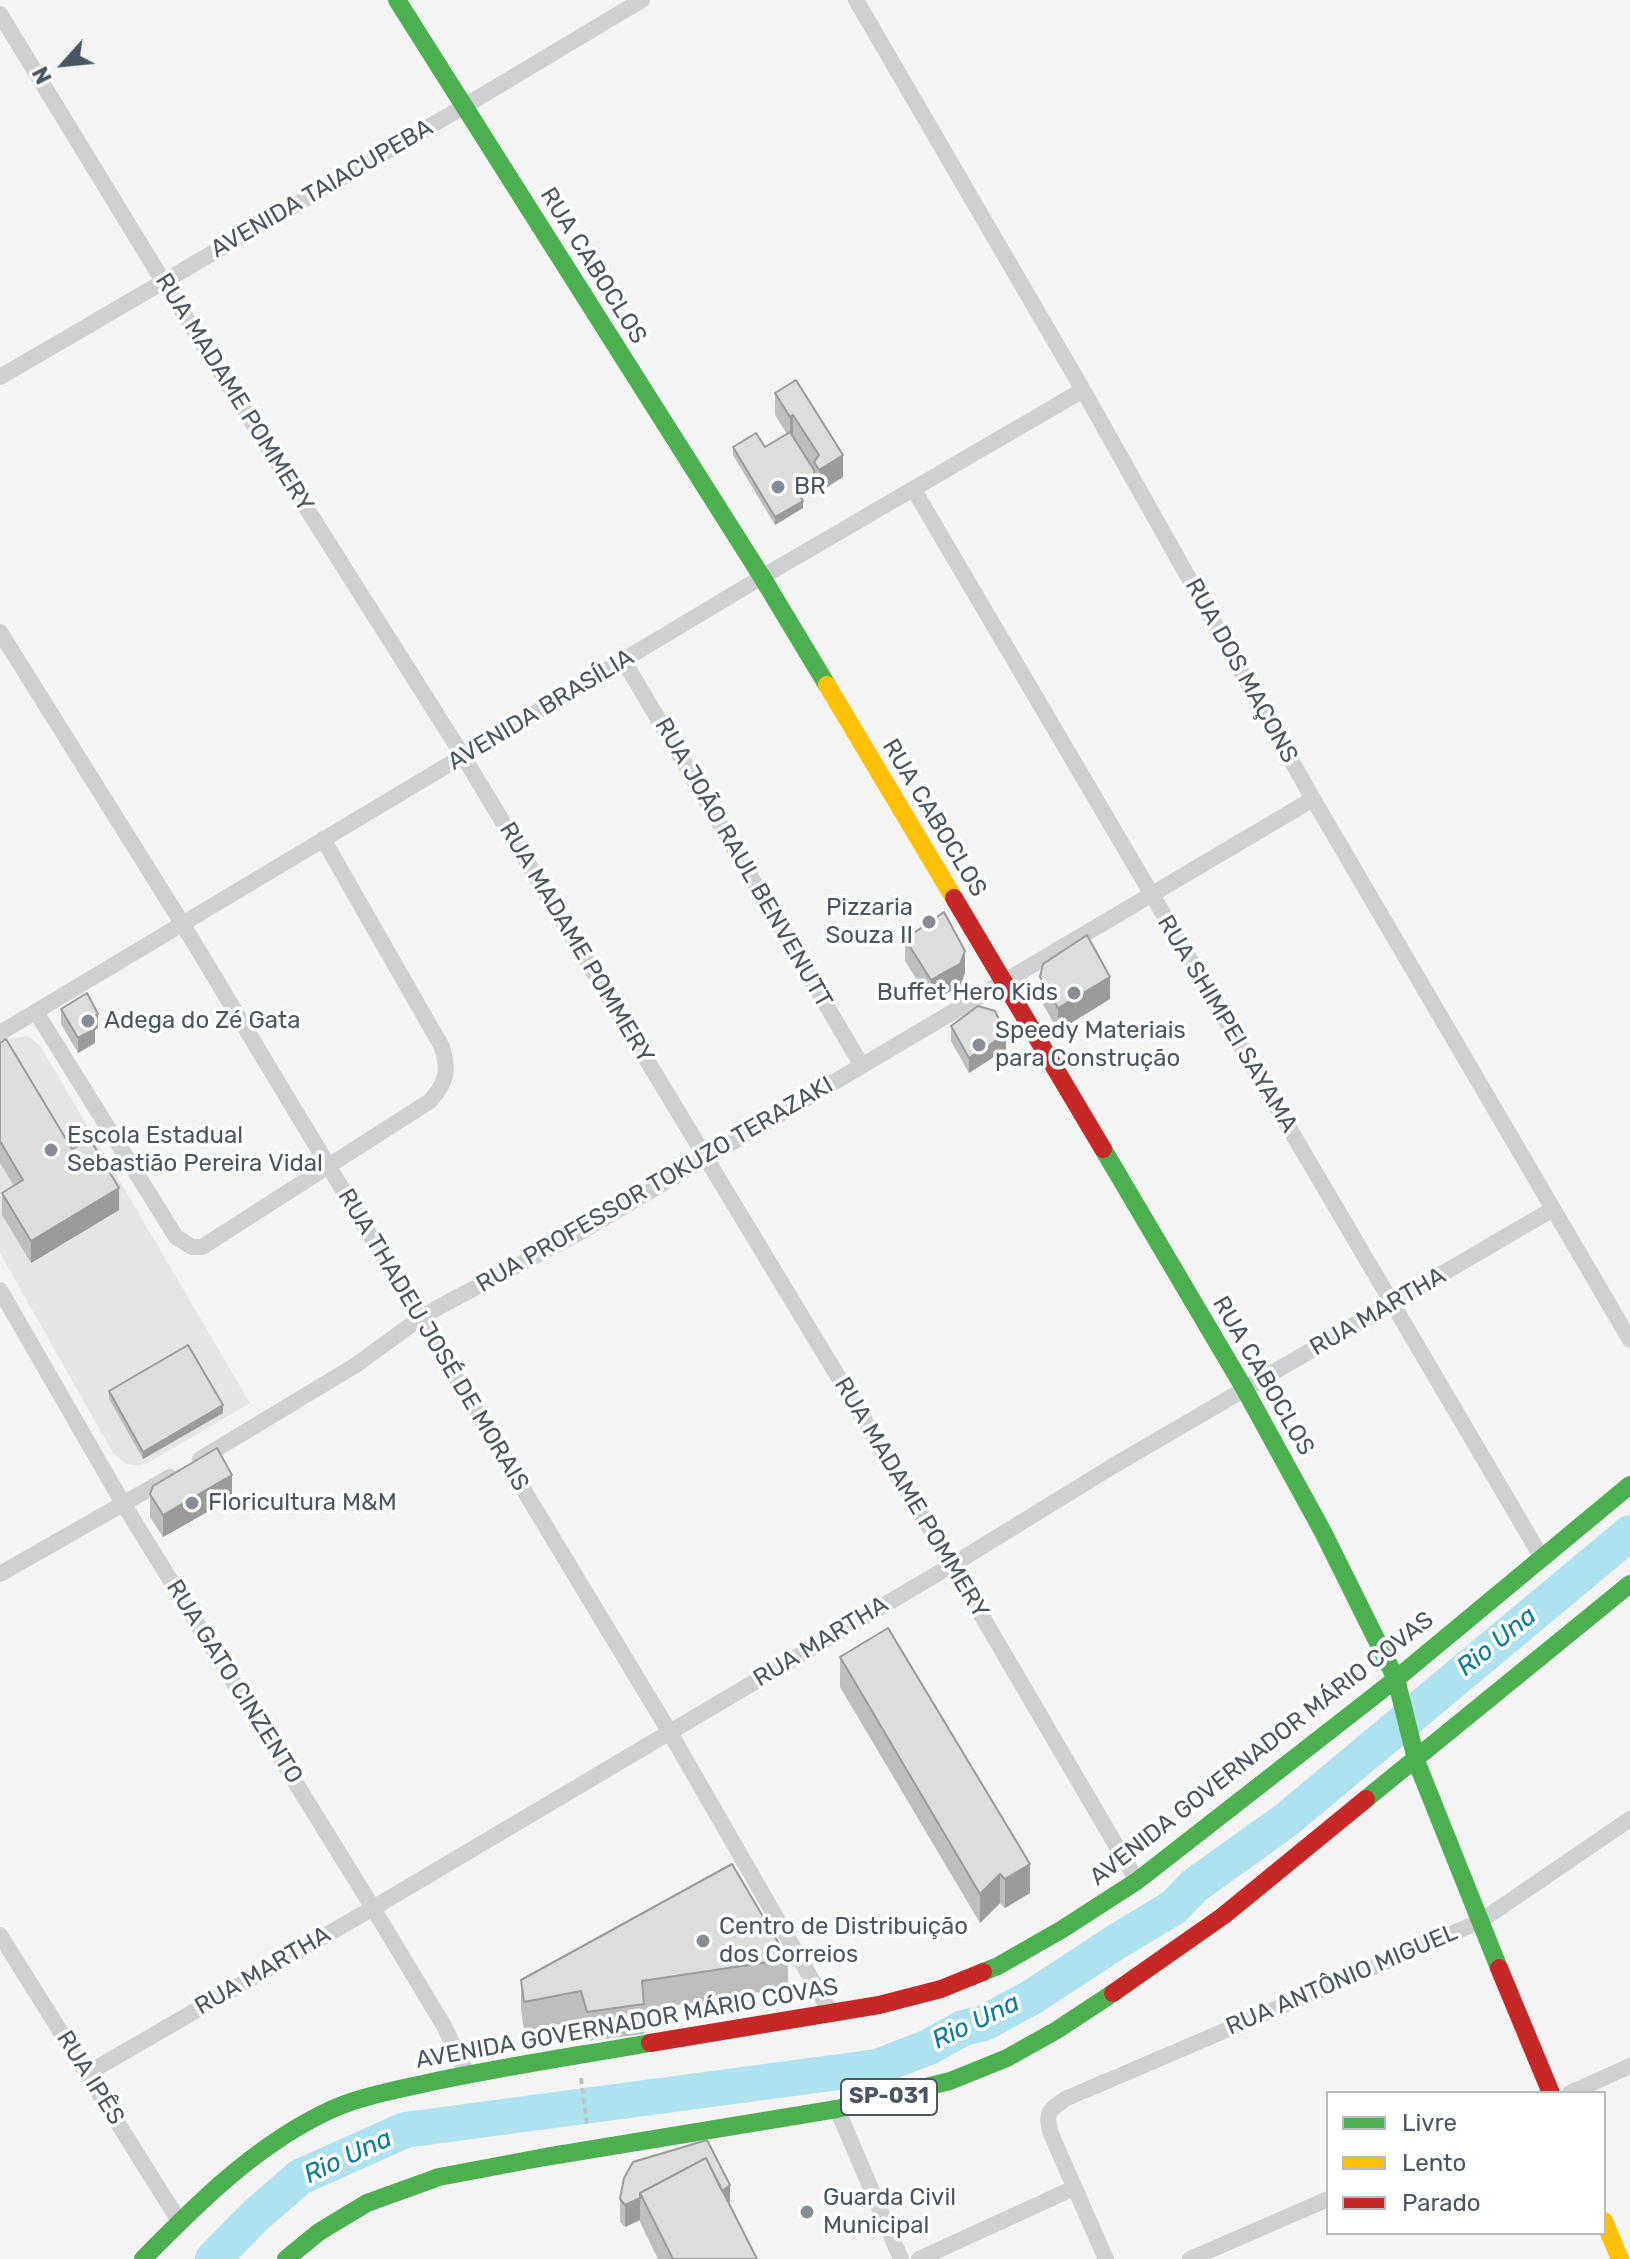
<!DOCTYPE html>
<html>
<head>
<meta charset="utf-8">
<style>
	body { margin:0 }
	#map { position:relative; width:1630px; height:2259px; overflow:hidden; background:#f4f4f4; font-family:Rubik,sans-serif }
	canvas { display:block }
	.legend { position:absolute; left:1326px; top:2091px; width:280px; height:144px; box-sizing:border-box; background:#fff; border:2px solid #b7bbc0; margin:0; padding:10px 14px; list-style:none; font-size:24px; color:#4a5661 }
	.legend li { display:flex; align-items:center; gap:16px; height:40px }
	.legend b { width:40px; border:2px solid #b7bbc0 }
	.north { position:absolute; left:24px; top:24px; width:80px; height:80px; -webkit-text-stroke:6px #fff; paint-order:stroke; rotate:243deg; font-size:22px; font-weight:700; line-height:32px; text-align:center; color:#4a5661 }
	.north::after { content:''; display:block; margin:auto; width:28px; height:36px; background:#4a5661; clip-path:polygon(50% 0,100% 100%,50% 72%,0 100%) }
</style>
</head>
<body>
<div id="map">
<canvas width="1630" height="2259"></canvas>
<ul class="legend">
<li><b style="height:10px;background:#4caf50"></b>Livre</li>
<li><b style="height:10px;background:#ffc107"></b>Lento</li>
<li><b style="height:10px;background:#c62828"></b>Parado</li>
</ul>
<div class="north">N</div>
</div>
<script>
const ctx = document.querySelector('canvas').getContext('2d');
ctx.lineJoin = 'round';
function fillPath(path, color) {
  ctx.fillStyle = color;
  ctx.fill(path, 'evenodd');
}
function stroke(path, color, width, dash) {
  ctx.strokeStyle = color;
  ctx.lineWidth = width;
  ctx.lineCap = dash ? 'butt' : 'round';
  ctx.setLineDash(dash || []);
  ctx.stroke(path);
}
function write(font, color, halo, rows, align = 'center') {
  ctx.font = font + ' Rubik,sans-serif';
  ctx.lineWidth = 7;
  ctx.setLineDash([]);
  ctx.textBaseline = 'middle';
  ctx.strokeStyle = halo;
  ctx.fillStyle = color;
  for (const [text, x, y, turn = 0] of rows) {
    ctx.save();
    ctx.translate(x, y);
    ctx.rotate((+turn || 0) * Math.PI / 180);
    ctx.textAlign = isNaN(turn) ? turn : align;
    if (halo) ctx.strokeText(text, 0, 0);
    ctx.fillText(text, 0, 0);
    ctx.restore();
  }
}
fillPath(new Path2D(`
	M28 1036 41 1047 250 1403 149 1462 139 1466 126 1464 113 1453 0 1253V1045L10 1039Z`), '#e6e5e6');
stroke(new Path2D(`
	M213 2259 255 2216 300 2177 405 2130 877 2067 929 2047 963 2028 984 2023 1032 1997 1116 1942 1174 1907 1194 1886 1286 1820 1630 1533`), '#aee2f0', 36);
stroke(new Path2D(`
	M581 2078 587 2124`), '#bcc7c4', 4, [6, 4]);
stroke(new Path2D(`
	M856 0 1083 390 1313 799 1630 1340
	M0 14 163 281 463 756 952 1565 1137 1881
	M0 377 463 107 642 0
	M914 490 1542 1558
	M0 632 182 923 669 1731 831 2013
	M624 661 862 1066
	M36 1012 176 1237 192 1247H202L430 1101C447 1082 449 1071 442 1047L323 839
	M0 1033 762 577 1083 390
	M0 1290 124 1505 373 1908 444 2026 467 2074
	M200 1459 356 1365 419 1319 439 1307 579 1233 1313 799
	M0 1574 170 1477
	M0 1935 179 2221
	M88 2073 373 1908 952 1565 1113 1466 1553 1209
	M1570 2093 1630 2066
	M837 2109 901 2259
	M919 2259 1074 2188
	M1106 2259 1051 2134C1045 2113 1048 2111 1065 2099L1479 1922 1630 1819
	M1190 2259 1328 2199`), '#ced0d2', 16);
stroke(new Path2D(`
	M397 0 762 577 827 685
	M1103 1149 1244 1388 1323 1532 1396 1679 1417 1763 1499 1968
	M1366 1799 1630 1584
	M983 1972 998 1966 1061 1930 1137 1881 1396 1679 1630 1485
	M143 2259C198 2203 252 2149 322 2114 355 2097 392 2091 427 2083 501 2067 576 2056 650 2043
	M286 2259 319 2232 367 2203 439 2177 545 2157 837 2109 950 2081 1007 2058 1057 2030 1113 1993`), '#4caf50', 18);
stroke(new Path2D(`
	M827 685 954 898
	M1604 2221 1620 2259`), '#ffc107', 18);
stroke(new Path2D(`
	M954 898 1103 1149
	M1499 1968 1551 2093
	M1113 1993 1223 1916 1366 1799
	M650 2043 879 2005 941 1989 983 1972`), '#c62828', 18);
fillPath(new Path2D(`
	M775 393 843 477 819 492 814 484V481L797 491 803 508 775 525 733 455V447H765L787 434 775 415Z
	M905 939 965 973 960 986 931 1002 905 961Z
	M1040 977 1110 999 1058 1031 1040 999Z
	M61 1009 98 1028 95 1030V1043L78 1053 61 1024Z
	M951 1026 1006 1049 969 1073 951 1041Z
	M0 1043 72 1149 119 1210 31 1263 2 1215V1193L14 1186 0 1163Z
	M109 1391 223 1413 143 1459 109 1399Z
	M150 1494 232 1498 163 1537 150 1517Z
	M840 1657 1030 1893 1005 1908 1000 1903 980 1923 840 1687Z
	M788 1959V1988L644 2010V2034L587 2041 581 2020 524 2031 521 2009V1980Z
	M624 2178 730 2206 757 2259H658L640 2222V2220L625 2227 620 2222V2199Z`), '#bebebf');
fillPath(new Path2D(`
	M793 415V437L790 439V417Z
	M843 455V477L819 492V470Z
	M814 474V481L794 493V486Z
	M803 501V508L775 525V517Z
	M965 951V973L960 986 931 1002V980Z
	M1110 977V999L1058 1031V1008Z
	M98 1014V1028L95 1030V1043L78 1053V1038L89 1019Z
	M1006 1034V1049L969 1073V1058Z
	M119 1188V1210L31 1263V1241Z
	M223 1405V1413L143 1459V1452Z
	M232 1475V1498L163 1537V1515Z
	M1030 1864V1893L1005 1908V1879Z
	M1000 1874V1903L980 1923V1894Z
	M730 2185V2208L720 2192Z
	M640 2198V2220L625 2227V2205Z`), '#9b9b9b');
const building = new Path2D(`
	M796 380 843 455 819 470 814 462 819 455 793 415 790 417 775 393Z
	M790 432 814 470V474L794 486 803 501 775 517 733 447 756 433 765 447Z
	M944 912 965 951 960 964 931 980 905 939Z
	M1087 935 1110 977 1058 1008 1040 977 1043 964Z
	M87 993 98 1014 89 1019 95 1029 78 1038 61 1009Z
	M978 1006 995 1011 1006 1034 969 1058 951 1026Z
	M6 1039 72 1149 90 1139 119 1188 31 1241 2 1193 23 1180 0 1141V1043Z
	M188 1345 223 1405 143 1452 109 1391Z
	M217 1448 232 1475 163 1515 150 1494 153 1486Z
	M888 1628 1030 1864 1005 1879 1000 1874 980 1894 840 1657Z
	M732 1864 788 1959 642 1981 644 2004 587 2012 581 1991 524 2002 521 1980Z
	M707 2140 730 2185 722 2191 706 2158 640 2193V2198L625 2205 620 2199 624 2178 633 2162Z
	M706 2158 757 2259H673L640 2193Z`);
fillPath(building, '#ddddde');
stroke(building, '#9b9b9b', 2);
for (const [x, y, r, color] of [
	[778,487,8,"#868d94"],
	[929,922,8,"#868d94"],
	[1074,993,8,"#868d94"],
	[88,1021,8,"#868d94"],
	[979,1045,8,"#868d94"],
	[51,1150,8,"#868d94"],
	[192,1503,8,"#868d94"],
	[703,1941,8,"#868d94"],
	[807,2212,8,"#868d94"]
]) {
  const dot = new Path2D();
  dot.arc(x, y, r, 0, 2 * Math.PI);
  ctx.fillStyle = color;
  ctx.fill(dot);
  stroke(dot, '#fff', 3);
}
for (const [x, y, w] of [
	[889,2097,96]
]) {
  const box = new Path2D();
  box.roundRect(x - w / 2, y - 18, w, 36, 6);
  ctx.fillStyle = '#fff';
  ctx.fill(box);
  stroke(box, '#4a5661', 2);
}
write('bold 22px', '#4a5661', null, [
	["SP-031",889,2097]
]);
write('24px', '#4a5661', '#fff', [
	["AVENIDA TAIACUPEBA",322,189,-30],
	["RUA CABOCLOS",593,266,58],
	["RUA MADAME POMMERY",234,393,58],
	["RUA DOS MAÇONS",1241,671,61],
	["AVENIDA BRASÍLIA",541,710,-31],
	["RUA CABOCLOS",934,818,59],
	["RUA JOÃO RAUL BENVENUTT",743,863,60],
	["RUA MADAME POMMERY",576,943,59],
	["RUA SHIMPEI SAYAMA",1227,1024,59],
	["RUA PROFESSOR TOKUZO TERAZAKI",655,1185,-30],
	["RUA MARTHA",1378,1312,-30],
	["RUA THADEU JOSÉ DE MORAIS",433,1340,59],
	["RUA CABOCLOS",1263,1376,60],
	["RUA MADAME POMMERY",911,1498,59],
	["RUA MARTHA",821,1642,-31],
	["RUA GATO CINZENTO",234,1682,58],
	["AVENIDA GOVERNADOR MÁRIO COVAS",1262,1749,-38],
	["RUA MARTHA",263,1971,-30],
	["RUA ANTÔNIO MIGUEL",1342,1980,-23],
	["AVENIDA GOVERNADOR MÁRIO COVAS",627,2024,-10],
	["RUA IPÊS",90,2078,58]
]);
write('24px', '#4a5661', '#fff', [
	["BR",794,487],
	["Pizzaria",913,908,"right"],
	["Souza II",913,936,"right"],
	["Buffet Hero Kids",1058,993,"right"],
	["Adega do Zé Gata",104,1021],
	["Speedy Materiais",995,1031],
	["para Construção",995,1059],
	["Escola Estadual",67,1136],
	["Sebastião Pereira Vidal",67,1164],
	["Floricultura M&M",208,1503],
	["Centro de Distribuição",719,1927],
	["dos Correios",719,1955],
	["Guarda Civil",823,2198],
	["Municipal",823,2226]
], 'left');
write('italic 26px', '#0c7c9b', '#fff', [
	["Rio Una",1497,1642,-39],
	["Rio Una",976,2022,-26],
	["Rio Una",348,2157,-25]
]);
</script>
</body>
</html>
